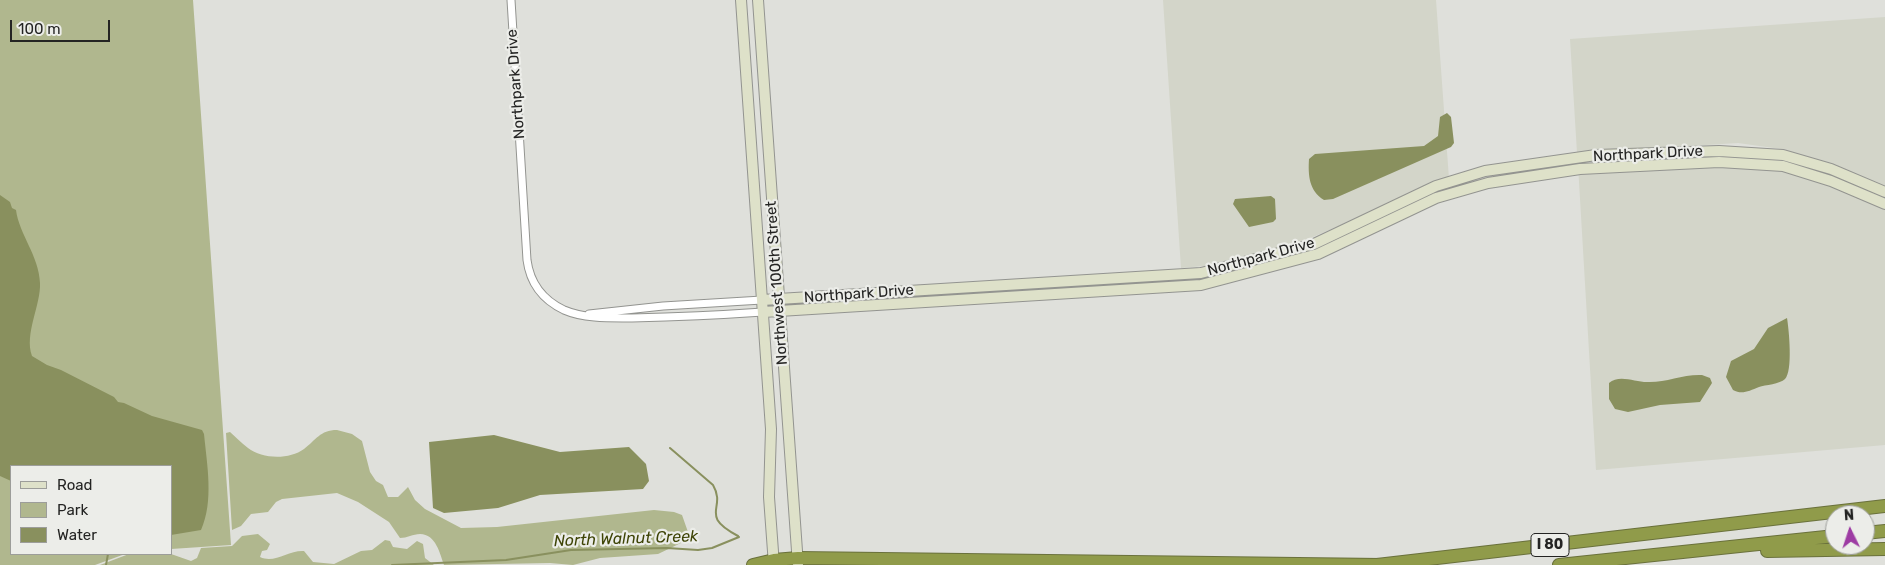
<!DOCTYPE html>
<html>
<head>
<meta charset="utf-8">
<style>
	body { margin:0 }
	#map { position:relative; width:1885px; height:565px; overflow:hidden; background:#dfe0db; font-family:Rubik,sans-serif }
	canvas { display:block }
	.legend { position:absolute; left:10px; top:465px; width:162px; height:90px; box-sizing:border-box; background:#ecede9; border:1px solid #9c9d9a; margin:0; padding:6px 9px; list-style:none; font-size:15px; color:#242423 }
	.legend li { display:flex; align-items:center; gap:10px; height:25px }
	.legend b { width:25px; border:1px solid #9c9d9a }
	.north { position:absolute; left:1825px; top:505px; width:50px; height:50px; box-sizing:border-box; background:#ecede9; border:1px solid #9c9d9a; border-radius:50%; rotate:356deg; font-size:14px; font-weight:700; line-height:20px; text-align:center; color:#242423 }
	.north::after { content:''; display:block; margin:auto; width:18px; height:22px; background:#9d3ca3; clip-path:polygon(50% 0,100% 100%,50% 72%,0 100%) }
	.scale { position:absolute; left:10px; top:20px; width:100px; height:22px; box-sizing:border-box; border:2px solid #242423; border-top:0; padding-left:6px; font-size:15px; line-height:18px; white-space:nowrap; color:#242423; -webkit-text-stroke:4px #ecede9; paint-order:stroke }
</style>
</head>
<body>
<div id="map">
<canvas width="1885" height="565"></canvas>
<ul class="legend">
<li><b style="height:6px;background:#dee1c9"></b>Road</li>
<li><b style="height:14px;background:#b0b78e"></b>Park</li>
<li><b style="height:14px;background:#89905e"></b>Water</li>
</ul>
<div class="north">N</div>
<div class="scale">100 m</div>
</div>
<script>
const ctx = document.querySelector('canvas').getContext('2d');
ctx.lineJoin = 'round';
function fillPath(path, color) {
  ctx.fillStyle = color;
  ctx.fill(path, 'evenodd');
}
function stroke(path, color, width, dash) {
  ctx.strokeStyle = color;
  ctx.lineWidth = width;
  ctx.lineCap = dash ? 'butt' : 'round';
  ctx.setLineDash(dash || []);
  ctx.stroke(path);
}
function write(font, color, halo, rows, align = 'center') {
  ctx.font = font + ' Rubik,sans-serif';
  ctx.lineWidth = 4.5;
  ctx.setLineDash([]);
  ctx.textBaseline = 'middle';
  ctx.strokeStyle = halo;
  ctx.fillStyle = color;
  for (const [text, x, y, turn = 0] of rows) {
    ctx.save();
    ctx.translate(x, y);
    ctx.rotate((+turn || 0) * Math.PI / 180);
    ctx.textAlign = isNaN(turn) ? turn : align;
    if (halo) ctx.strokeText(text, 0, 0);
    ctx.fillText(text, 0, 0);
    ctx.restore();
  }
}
fillPath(new Path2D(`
	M1163 0H1436L1449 179 1280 251 1261 252 1215 265 1181 268Z
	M1885 17V445L1596 470 1578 165 1718 156 1761 157 1789 162 1788 150 1738 143 1577 153 1570 39Z`), '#d3d5c9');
fillPath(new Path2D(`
	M0 0H193L231 545 171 549V466H11V554H125L95 565H0Z
	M337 430 352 434 362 441 370 472 376 481 383 485 388 497H398L408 487 415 500 425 509 461 528 497 527 654 510 674 512 682 515 688 532 683 542 658 554 600 558 573 565 550 563 444 565C440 554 436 534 420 534 413 534 407 538 400 538L389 522 358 502 337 493 282 499 276 502 268 512 251 514 241 526 232 530 226 433 230 432C236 437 241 443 248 448 262 459 289 460 304 449 316 440 320 430 337 430Z
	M258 534 270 544 267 550 262 551 260 557C275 564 288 550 304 551L313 562 334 564 361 551 372 550 385 540 390 541 393 547 407 549 417 541 423 544 425 558 434 565H100L129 554H171L191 561 197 558 201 548 232 546 242 536Z`), '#b0b78e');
fillPath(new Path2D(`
	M1447 113 1451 117 1454 143 1451 147 1333 199 1324 200C1309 191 1308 175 1309 159L1315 154 1424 146 1438 136 1440 117Z
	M0 195 10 202 12 208 16 210C19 234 39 256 40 283 41 305 24 334 32 356L47 365 61 370 114 397 118 402 124 403 152 416 202 430 204 434C207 465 214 501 201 530L171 535V466H11V481L0 476Z
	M1271 196 1275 199 1276 219 1273 222 1249 227 1233 204 1235 199Z
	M1787 318C1789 330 1793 371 1785 379 1780 384 1765 385 1759 387 1749 391 1742 395 1733 390L1726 377 1731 361 1754 349 1768 328Z
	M1702 375 1710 378 1712 383 1700 402 1660 405 1628 412 1615 409 1609 399V383C1619 374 1635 382 1647 382 1665 383 1683 374 1702 375Z
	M494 435 560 452 629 447 646 464 649 481 643 489 540 495 498 508 444 513 433 508 429 442Z`), '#89905e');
stroke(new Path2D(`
	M670 448 713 485C727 509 698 515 738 536
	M106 565 108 554
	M392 565 506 560 571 550 667 548 698 550 712 548 739 537`), '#89905e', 2);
const street = new Path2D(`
	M511 0 527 260C530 283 543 300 564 310 585 319 610 318 632 318 676 317 720 315 763 312
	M589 314 663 306 762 300`);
const secondary = new Path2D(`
	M741 0 771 429 769 497 774 565
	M758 0 798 565
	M762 300 1201 273 1314 244 1436 186 1485 171 1596 155 1719 151 1783 155 1831 169 1885 192
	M763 312 1201 285 1318 254 1436 198 1488 183 1580 169 1719 162 1783 166 1831 181 1885 204`);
const highway = new Path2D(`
	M1865 533 1885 531
	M1767 551 1885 549
	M753 565 774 560 798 558 1381 565
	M1377 565 1885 506
	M1559 565 1835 536`);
stroke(street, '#939490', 9);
stroke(secondary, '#939490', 12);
stroke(highway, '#6a713c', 14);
stroke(street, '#fff', 7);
stroke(secondary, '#dee1c9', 10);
stroke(highway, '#909b4a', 12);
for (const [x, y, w] of [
	[1550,545,38]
]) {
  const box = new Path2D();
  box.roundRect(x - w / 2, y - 11.5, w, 23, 4);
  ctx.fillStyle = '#ecede9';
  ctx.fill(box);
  stroke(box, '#242423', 1);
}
write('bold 14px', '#242423', null, [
	["I 80",1550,545]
]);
write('15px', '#242423', '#ecede9', [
	["Northpark Drive",516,84,-94],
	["Northpark Drive",1648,154,-3],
	["Northpark Drive",1261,257,-15],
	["Northwest 100th Street",777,283,-94],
	["Northpark Drive",859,294,-4]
]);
write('italic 16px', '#3e4406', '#ecede9', [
	["North Walnut Creek",626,539,-2]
]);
</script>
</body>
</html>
